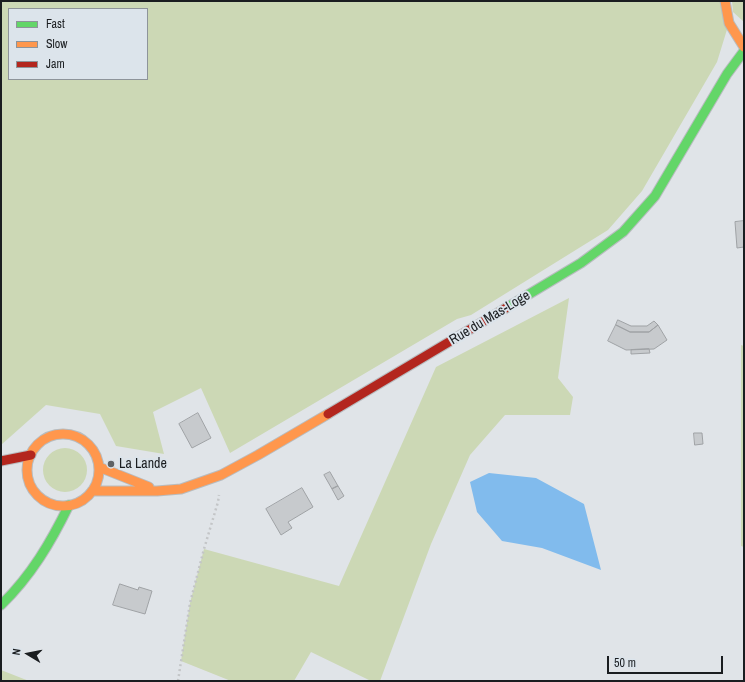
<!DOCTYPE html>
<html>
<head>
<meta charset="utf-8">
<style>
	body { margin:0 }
	#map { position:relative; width:745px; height:682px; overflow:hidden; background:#e0e4e8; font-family:"Archivo Narrow",sans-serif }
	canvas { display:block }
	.frame { position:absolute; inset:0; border:2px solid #1a1d20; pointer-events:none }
	.legend { position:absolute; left:8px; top:8px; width:140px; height:72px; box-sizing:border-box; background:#dce4eb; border:1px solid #8e949a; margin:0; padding:5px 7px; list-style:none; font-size:12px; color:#1a1d20 }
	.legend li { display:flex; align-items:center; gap:8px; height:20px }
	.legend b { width:20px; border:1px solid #8e949a }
	.north { position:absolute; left:8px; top:634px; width:40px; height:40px; -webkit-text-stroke:3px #dce4eb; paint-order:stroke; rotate:280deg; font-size:11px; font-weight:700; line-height:16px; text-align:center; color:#1a1d20 }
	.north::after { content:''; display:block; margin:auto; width:14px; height:18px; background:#1a1d20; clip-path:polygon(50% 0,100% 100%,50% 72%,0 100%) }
	.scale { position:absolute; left:607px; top:656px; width:116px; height:18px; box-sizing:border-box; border:2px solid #1a1d20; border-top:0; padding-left:5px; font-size:12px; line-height:14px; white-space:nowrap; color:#1a1d20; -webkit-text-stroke:3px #dce4eb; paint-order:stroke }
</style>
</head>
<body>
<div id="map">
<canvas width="745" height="682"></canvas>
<div class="frame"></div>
<ul class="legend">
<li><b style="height:5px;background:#63d668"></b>Fast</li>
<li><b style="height:5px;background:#ff974d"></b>Slow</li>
<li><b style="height:5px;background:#b3261e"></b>Jam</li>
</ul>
<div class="north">N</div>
<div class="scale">50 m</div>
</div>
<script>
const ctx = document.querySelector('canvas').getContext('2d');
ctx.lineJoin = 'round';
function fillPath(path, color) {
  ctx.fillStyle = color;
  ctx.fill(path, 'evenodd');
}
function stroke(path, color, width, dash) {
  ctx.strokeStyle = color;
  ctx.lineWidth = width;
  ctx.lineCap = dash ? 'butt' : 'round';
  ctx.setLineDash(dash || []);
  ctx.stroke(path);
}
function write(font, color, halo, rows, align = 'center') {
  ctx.font = font + ' "Archivo Narrow",sans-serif';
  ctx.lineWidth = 4;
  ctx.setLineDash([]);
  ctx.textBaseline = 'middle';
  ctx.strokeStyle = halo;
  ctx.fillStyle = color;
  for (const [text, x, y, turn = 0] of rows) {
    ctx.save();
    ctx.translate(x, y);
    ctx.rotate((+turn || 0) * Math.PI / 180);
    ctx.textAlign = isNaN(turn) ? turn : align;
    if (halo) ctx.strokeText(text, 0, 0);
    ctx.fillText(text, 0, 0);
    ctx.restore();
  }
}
fillPath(new Path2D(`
	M1 1H725L729 23 717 62 642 191 608 230 471 315 457 319 230 453 201 388 153 412 164 454 116 446 100 414 46 405 1 445ZM9 9H147V79H9Z
	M732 1H744V22L733 12Z
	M569 298 558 378 573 397 570 415H505L470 455 431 544 380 681H371L311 652 294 681H231L181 661 190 603 204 549 339 586 436 367Z
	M741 345 744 346V547L741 546Z
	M43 470a22 22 0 1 1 44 0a22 22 0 1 1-44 0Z
	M1 670 29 681H1Z`), '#ccd8b5');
fillPath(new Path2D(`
	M489 473 536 478 584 504 601 570 542 548 502 541 477 512 470 482Z`), '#81bbed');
const building = new Path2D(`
	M744 221V247L737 248 735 222Z
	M618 320 631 326H647L654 321 658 325 649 332H630L616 325Z
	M616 325 630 332H649L658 325 667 340 654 349 626 350 608 341Z
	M649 349 650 353 631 354V350Z
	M198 413 211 438 192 448 179 424Z
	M694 433H702L703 444 695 445Z
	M330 472 338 486 332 489 324 475Z
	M338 486 344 496 338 500 332 489Z
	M302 488 313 507 288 522 292 528 281 535 266 509Z
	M120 584 138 590 139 587 152 591 145 614 113 605Z`);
fillPath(building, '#c7cacd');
stroke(building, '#9fa2a5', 1);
const fast = new Path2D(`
	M506 308 581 263 623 232 655 196 727 74 744 51
	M1 605C31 576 51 542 69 505`);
const slow = new Path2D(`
	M725 1 729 23 744 47
	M27 470a36 36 0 1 1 72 0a36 36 0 1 1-72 0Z
	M99 467 149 487
	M92 491H157L181 489 221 475 258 455 328 414`);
const jam = new Path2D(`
	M328 414 506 308
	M1 461 31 455`);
stroke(fast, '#b8bcbf', 11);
stroke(slow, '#b8bcbf', 11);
stroke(jam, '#b8bcbf', 11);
stroke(new Path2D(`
	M178 681 190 603 204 549 218 502 219 495`), '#c3c5c7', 2.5, [2, 3]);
stroke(fast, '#63d668', 9);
stroke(slow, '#ff974d', 9);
stroke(jam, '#b3261e', 9);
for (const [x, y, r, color] of [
	[111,464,4,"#5f6366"]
]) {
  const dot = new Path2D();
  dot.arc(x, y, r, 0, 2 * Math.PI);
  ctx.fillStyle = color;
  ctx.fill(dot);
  stroke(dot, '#dce4eb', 1.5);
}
write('14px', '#1a1d20', '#dce4eb', [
	["Rue du Mas-Loge",490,318,-31]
]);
write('14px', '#1a1d20', '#dce4eb', [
	["La Lande",119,464]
], 'left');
</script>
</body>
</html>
